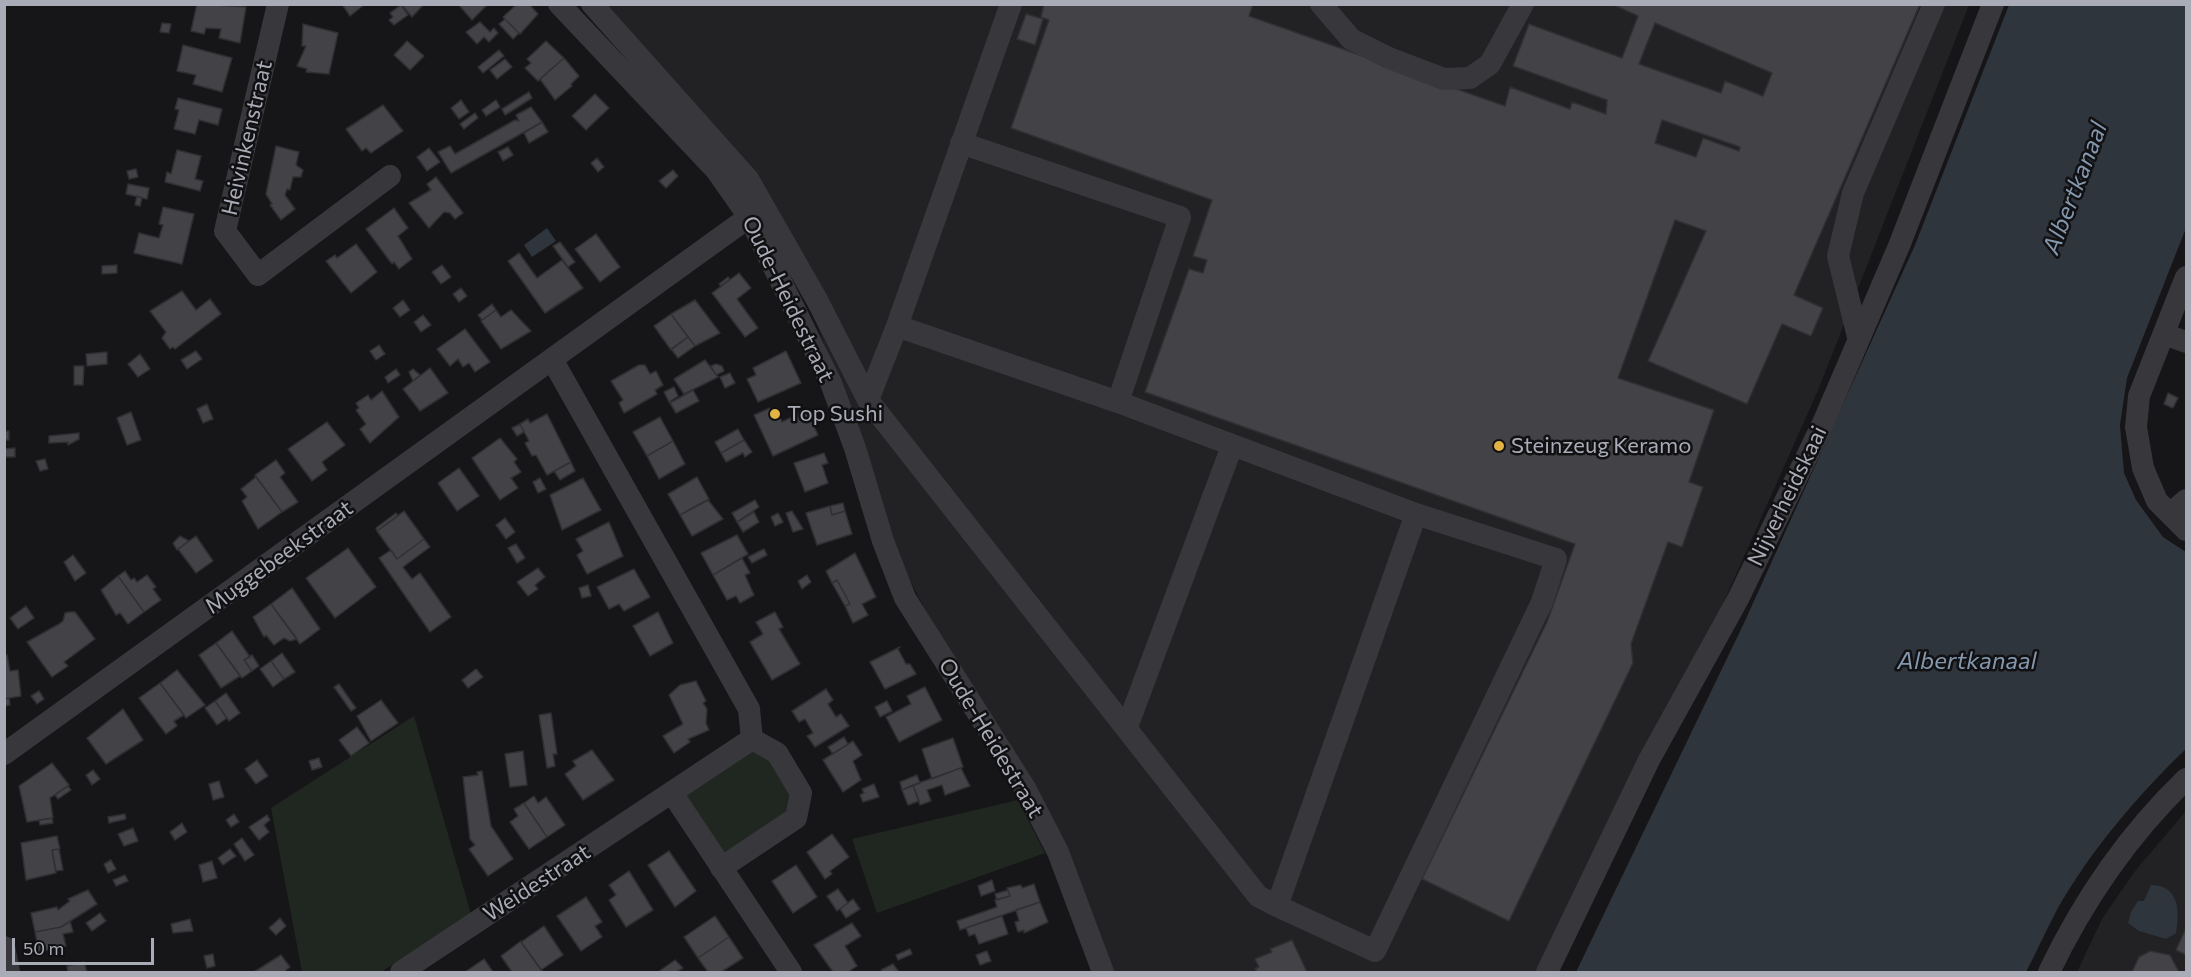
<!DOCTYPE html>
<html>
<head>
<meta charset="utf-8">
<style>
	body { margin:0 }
	#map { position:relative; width:2191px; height:977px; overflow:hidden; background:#161517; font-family:Commissioner,sans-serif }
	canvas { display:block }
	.frame { position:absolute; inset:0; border:6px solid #a9acb6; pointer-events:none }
	.scale { position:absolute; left:12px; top:938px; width:142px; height:27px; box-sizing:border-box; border:3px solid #a9acb6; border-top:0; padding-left:8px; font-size:18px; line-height:21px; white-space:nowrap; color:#a9acb6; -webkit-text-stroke:4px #111012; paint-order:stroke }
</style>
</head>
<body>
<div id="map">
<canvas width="2191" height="977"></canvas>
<div class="frame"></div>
<div class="scale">50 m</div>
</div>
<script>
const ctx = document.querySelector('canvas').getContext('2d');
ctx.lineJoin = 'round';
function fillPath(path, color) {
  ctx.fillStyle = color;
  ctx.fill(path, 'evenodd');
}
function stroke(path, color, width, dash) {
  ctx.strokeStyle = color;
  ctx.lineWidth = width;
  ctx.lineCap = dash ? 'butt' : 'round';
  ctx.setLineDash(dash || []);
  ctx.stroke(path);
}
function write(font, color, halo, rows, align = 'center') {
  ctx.font = font + ' Commissioner,sans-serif';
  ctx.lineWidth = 5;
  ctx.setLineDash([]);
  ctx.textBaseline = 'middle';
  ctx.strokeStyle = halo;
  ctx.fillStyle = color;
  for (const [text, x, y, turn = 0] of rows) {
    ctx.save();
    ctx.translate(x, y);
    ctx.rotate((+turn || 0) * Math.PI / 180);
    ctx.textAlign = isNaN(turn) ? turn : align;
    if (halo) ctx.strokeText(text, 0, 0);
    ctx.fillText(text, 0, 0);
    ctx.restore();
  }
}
fillPath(new Path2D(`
	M580 5H1969L1819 388 1713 626 1551 972H1113L903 567 809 301 665 86Z
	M2186 811V972H2077L2102 919 2135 871Z`), '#222224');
fillPath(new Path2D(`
	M414 716 471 914 381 972H302L271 808Z
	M752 739 801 793 796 818 721 868 672 793Z
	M1018 800 1045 853 877 913 852 839Z`), '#202721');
fillPath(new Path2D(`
	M2009 5H2186V228L2127 378 2120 425 2124 473 2136 500 2163 537 2186 552V749C2137 796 2093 848 2059 906 2047 928 2037 951 2026 972H1576L1744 623 1915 245Z
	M547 228 556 241 532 257 524 245Z
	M2151 885C2179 885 2180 911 2176 933L2166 939 2139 931 2128 923 2131 912 2138 901H2144Z`), '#2f353c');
const building = new Path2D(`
	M197 4 246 7 240 43 219 38 221 29 206 28 204 34 191 31Z
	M342 4H365L350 16Z
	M424 4 412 17 402 5 403 4Z
	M458 4H488L472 20Z
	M517 4H529L538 14 520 34 503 17Z
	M1044 4H1253L1249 16 1505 106 1510 87 1570 109 1572 102 1606 114 1607 100 1513 66 1529 24 1622 58 1638 16 1612 4H1920L1794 295 1823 308 1811 336 1782 324 1747 404 1648 361 1706 231 1675 220 1618 378 1714 410 1689 482 1703 487 1682 547 1668 542 1631 644 1633 663 1509 921 1422 879 1547 622 1575 544 1145 392 1189 269 1203 273 1207 260 1193 256 1212 200 1011 128 1049 20 1041 17ZM1655 23 1772 73 1763 96 1725 81 1721 93 1639 64ZM1662 120 1740 147 1739 151 1703 138 1696 157 1655 143Z
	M401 5 408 15 394 25 389 20 393 17 390 13Z
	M1026 14 1043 19 1035 45 1017 39Z
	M505 19 519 33 513 39 499 24Z
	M480 22 490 32 494 28 498 33 489 42 484 37 477 44 466 32Z
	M162 23 171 24 169 33 160 32Z
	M303 24 338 33 329 74 306 72 307 69 297 66 306 46H302Z
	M407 41 424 56 410 70 394 55Z
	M546 41 564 58 538 81 525 68 531 63 527 59Z
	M183 45 232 58 222 92 193 84 196 75 177 71Z
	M499 50 504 56 483 73 478 67Z
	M564 58 579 76 571 84 572 86 555 100 540 79Z
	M505 59 512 67 497 79 490 70Z
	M529 92 532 98 505 115 502 109Z
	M595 94 609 108 586 130 572 116Z
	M178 98 222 109 218 125 199 120 195 134 174 129 179 110 175 109Z
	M461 100 469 112 459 119 451 108Z
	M496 100 500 107 486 116 482 110Z
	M383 105 403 131 371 153 366 148 362 151 346 129Z
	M531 107 542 122 451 173 438 152 450 146 455 154 515 120 519 121 516 115Z
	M475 113 478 118 464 129 460 124Z
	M542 122 548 132 529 143 524 133Z
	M276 146 299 152 296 165 303 170 301 177H293L290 190 287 189 285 195 295 209 281 220 270 205 272 204 266 194Z
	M508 147 513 155 503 161 498 152Z
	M429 148 440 162 427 171 417 157Z
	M177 150 201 156 195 179 203 181 200 191 165 182 167 172 171 174Z
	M597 158 604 167 598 172 591 163Z
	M136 169 138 177 129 179 127 171Z
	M673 170 678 176 666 188 659 181Z
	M436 177 463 213 455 219 450 213 444 212 429 228 409 203 431 190 427 184Z
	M128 184 149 188 147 199 126 194Z
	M137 196 142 198 140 206 135 205Z
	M163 207 194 214 182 264 134 253 139 233 159 238 163 225 159 224Z
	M394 208 408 228 398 236 412 259 399 269 394 262 392 264 366 229Z
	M596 234 620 267 600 282 575 249Z
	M560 242 575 262 568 267 553 246Z
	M356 244 377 272 351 293 326 261 335 255 337 258Z
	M519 253 537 278 562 260 583 288 545 313 508 261Z
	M117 265V273L102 274V266Z
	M442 265 451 277 441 284 432 272Z
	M739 273 751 288 737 299 758 328 745 337 712 293Z
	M728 277 730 279 721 286 719 284Z
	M461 288 467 296 459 302 453 294Z
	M182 291 196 310 210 299 221 314 175 349 173 347 170 349 162 338 166 332 150 311Z
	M403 300 410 310 400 317 393 308Z
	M695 300 720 333 695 346 671 314Z
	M492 304 496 310 482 320 478 315Z
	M496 310 501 317 511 310 531 331 501 349 481 321Z
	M671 314 688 337 671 350 654 326Z
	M423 315 431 325 421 332 414 322Z
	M465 329 490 362 475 372 469 363 463 367 458 359 450 366 437 349Z
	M688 337 695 346 678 358 671 349Z
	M379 345 385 354 376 360 370 351Z
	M196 351 202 359 187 369 181 360Z
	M786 351 801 383 758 402 747 379 756 375 753 368Z
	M107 352V364L87 366 86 354Z
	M140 354 150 369 138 377 128 364Z
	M705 360 718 377 684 394 674 379Z
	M716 364 722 366 724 371 716 375 711 366Z
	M639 365H645L650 374 656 371 663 385 655 390 657 394 624 413 619 403 623 400 611 381Z
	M74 366H84L83 385H74Z
	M430 368 448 393 420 411 403 389Z
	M396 369 400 375 388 383 385 377Z
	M413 369 420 375 413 381 409 372Z
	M730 373 735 383 725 388 720 377Z
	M674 387 678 396 669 402 664 392Z
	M693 390 699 401 676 413 670 403Z
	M382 391 399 417 370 443 360 429 366 424 356 410 359 408 356 403 368 395 371 400Z
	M2168 393 2178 398 2173 408 2164 404Z
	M207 404 213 419 203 423 197 409Z
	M770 408 773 415 778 413 782 422 806 410 818 435 773 456 754 415Z
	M131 412 141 440 127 445 117 418Z
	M547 414 571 462 547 475 536 455 532 456 525 443 529 441 520 424 528 419 530 423Z
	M660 417 673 441 647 456 633 432Z
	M327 422 345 445 322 462 327 470 312 481 288 449Z
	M520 424 524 432 517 436 512 428Z
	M738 429 744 440 721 453 715 442Z
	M4 431H9V440H4Z
	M79 433V439L68 445V442L49 443V436Z
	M500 438 517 459 514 462 521 472 511 478 518 488 500 500 472 458Z
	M744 440 752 452 745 457 743 453 726 462 721 453Z
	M673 441 685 464 659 479 647 456Z
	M15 448V457H4V449Z
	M824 453 828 463 822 465 828 483 805 492 794 463Z
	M45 459 48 469 40 471 36 461Z
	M276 460 285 473 280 477 298 502 282 512 255 475Z
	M571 462 575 471 560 480 554 471Z
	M459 468 479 496 457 511 438 483Z
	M256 477 282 512 258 529 242 501 247 497 241 489Z
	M697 477 709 499 680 515 668 494Z
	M540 478 546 489 538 493 533 482Z
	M583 478 601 510 562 530 550 495Z
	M708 500 723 519 692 536 680 515Z
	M755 500 759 507 737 522 732 513Z
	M843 503 845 511 832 515 830 506Z
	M830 506 832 515 845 511 852 534 817 545 806 513Z
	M404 511 424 539 397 559 377 531Z
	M792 511 803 529 793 532 786 513Z
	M754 512 759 522 743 532 737 522Z
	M396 513 398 516 377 531 376 528Z
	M778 513 783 522 775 526 771 517Z
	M505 518 515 532 506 539 496 525Z
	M609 522 623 556 587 574 577 555 583 551 576 539Z
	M737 535 748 554 713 575 701 553Z
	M180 536 189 541 177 550 173 543Z
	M196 536 213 561 196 573 178 549Z
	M424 539 430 547 403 567 412 579 420 573 451 617 430 632 379 558 391 550 397 559Z
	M516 544 525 558 517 563 508 548Z
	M348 548 376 587 335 618 306 578Z
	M764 549 767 555 752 563 748 557Z
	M855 553 876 597 862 604 868 615 853 623 845 606 850 604 837 580 832 583 826 571Z
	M73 555 86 573 75 581 64 562Z
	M742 558 750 573 745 575 754 595 740 603 736 596 727 600 713 575Z
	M538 568 545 577 535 585 538 589 528 596 517 582Z
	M634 569 650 597 624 611 619 604 609 609 597 587Z
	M125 571 131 580 134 578 137 582 147 575 156 587 153 589 161 600 144 612 118 576Z
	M807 575 811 582 802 589 798 581Z
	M118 576 144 612 128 624 120 613 116 615 101 590Z
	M837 580 850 604 845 606 832 583Z
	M588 585 591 596 582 598 579 588Z
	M292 588 320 629 300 644 271 604Z
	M271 604 297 639 290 641 284 638 274 645 266 635 264 637 253 617Z
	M26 606 34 618 18 629 10 618Z
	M70 612H75L95 639 64 662 68 666 52 677 27 642 59 624 63 621 65 613Z
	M658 612 673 643 650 656 633 626Z
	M775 612 783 627 779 629 800 664 772 680 750 642 763 634 756 622Z
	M232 631 250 657 244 660 252 671 242 678 216 643Z
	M216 643 240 676 221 688 199 655Z
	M900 647 898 649 906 664H910L916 674 885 689 870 662Z
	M282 653 295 672 284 679 271 661Z
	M4 655H7L10 671 18 670 21 696 4 699Z
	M252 655 259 666 252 671 244 660Z
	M271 661 284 679 273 687 260 669Z
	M476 669 483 677 468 688 462 680Z
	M177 670 205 705 186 718 160 683Z
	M696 681 706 701 703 703 707 709 706 723 709 730 688 739 690 742 674 753 663 736 683 724 669 695 680 685Z
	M160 683 184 715 174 721 177 726 166 734 139 698Z
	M339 684 356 708 351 711 334 687Z
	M925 687 942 720 899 742 886 717 911 704 907 696Z
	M826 689 833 700 828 704 836 717 841 714 849 726 815 747 807 736 813 733 805 719 799 722 792 711Z
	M39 691 44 699 37 704 31 696Z
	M226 693 240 713 229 721 215 701Z
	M9 698 10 705 4 706V699Z
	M381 700 398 723 371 741 357 716Z
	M215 701 227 718 217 725 205 708Z
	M887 701 892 711 880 717 875 707Z
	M123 709 143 740 106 764 87 738Z
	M551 713 557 754H553L555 766 547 768 539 715Z
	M357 727 369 743 351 756 339 740Z
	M844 737 848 744 833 754 828 747Z
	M953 738 963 767 932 779 922 749Z
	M853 741 862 755 853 761 861 780 843 792 823 760Z
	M592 750 614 780 583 800 565 774 576 766 573 761Z
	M523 751 527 785 510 787 505 754Z
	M319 758 322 767 312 770 309 761Z
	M257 760 268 776 256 784 245 769Z
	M52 763 69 785 50 798 53 818 27 822 19 786Z
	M961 768 970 786 945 795 942 785 927 790 931 801 920 805 913 785Z
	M93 770 100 779 92 785 86 775Z
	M482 771 491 826 513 859 488 876 469 849 475 845 470 839 463 777 478 775 477 772Z
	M917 775 920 783 902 790 900 782Z
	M219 781 224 797 213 800 209 784Z
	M874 784 879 797 863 802 860 795 864 793 862 789Z
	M913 785 919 801 908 805 902 790Z
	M68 786 71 790 58 799 55 795Z
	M534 796 538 803 546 797 565 825 547 837 524 803Z
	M524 803 547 837 529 849 510 822 518 816 514 809Z
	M125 814 126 819 109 823 108 817Z
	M234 814 239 822 231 827 226 820Z
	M267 815 270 820 264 825 269 832 259 840 249 827Z
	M52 818 53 823 40 825 39 820Z
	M182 823 187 832 175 840 170 832Z
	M133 828 138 841 124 846 118 834Z
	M832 834 849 857 830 871 832 874 825 879 807 852Z
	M57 836 60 849 52 850 56 873 26 880 21 843Z
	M242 838 254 855 245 861 234 844Z
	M59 849 63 870 56 871 52 850Z
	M230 849 236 856 223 865 218 858Z
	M669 851 696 891 675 907 648 865Z
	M111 860 116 869 108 873 104 864Z
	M212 861 217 878 203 882 199 865Z
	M796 865 817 897 793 913 772 881Z
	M629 871 653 910 626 927 609 900 616 895 609 885Z
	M125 875 128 881 116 886 113 880Z
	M992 880 995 891 981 896 978 886Z
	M1034 884 1040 902 960 930 957 921 997 907 995 900 1010 896 1007 888 1021 885 1022 888Z
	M838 889 848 903 837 911 827 896Z
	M88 890 97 904 61 927 35 932 31 913 57 907 58 910 70 901 68 899Z
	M1008 890 1010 896 997 900 995 894Z
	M586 897 602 922 595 926 602 937 581 951 557 916Z
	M853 899 860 909 846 918 840 909Z
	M1040 902 1048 922 1024 933V930L1018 932 1015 922 1019 921 1016 910Z
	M100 913 106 921 92 931 86 923Z
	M715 916 729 937 698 958 684 937Z
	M1002 916 1008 934 979 944 975 934 969 936 966 928Z
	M280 918 286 926 276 935 269 928Z
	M190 919 193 931 173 933 171 924Z
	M70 921 73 932 63 934 66 946 39 952 35 932 61 927Z
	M852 923 861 936 845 946 857 966 848 972H833L814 945Z
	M544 926 563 955 541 970 521 942Z
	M2186 928V955L2176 950Z
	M729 937 743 958 721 972H708L698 958Z
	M1292 940 1307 972H1257L1255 969 1259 967 1255 959 1272 952 1270 949Z
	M521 941V942L543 972H512L501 956Z
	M910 949 912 954 898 960 896 955Z
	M987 951 991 961 980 965 976 955Z
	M2150 951 2170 955 2179 972H2132L2139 957Z
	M213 954 215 966 207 968 204 956Z
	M281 955 290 967 285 971 287 972H254Z
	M484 959 493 972H465Z
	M675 960 683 968 676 972H658Z
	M84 962 87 972H68L67 966Z
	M893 964 899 972H883L881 970Z`);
fillPath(building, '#434347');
stroke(building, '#303033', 1.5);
stroke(new Path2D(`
	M278 4 225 231 258 275 390 176
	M559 4 716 170 749 217 831 383 855 448 883 541 905 598 1025 788 1058 852 1103 972
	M592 4 748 179 817 300 868 400
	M1011 4 897 326 1118 402 1416 514 1556 559 1542 602 1375 951 1277 906 1416 514
	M1321 4 1351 39 1389 58 1444 79 1470 78 1490 64 1523 4
	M961 143 1180 217 1118 402
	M2186 277 2139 396 2136 427 2143 468 2157 501 2186 530
	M897 326 868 400 1258 896 1277 906
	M2164 334 2186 342
	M1858 337 1838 256 1853 193 1934 4
	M553 361 749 709 752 739
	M2170 514 2186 500
	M1127 727 1232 446
	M4 754 749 217
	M672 793 791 972
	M4 947 9 972
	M401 972 752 739 777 753 801 793 796 818 721 868
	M1547 972 1649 760 1738 599 1823 423 1899 246 1993 4
	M2049 972C2084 899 2128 835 2186 779`), '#37373c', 22);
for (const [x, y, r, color] of [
	[775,414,6,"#e1b344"],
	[1499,446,6,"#e1b344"]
]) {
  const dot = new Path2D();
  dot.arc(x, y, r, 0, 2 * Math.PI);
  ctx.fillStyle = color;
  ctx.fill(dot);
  stroke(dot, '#111012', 2);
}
write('22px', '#a9acb6', '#111012', [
	["Heivinkenstraat",247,138,-77],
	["Oude-Heidestraat",788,299,64],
	["Nijverheidskaai",1787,496,-64],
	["Muggebeekstraat",279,557,-36],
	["Oude-Heidestraat",991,738,59],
	["Weidestraat",537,883,-33]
]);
write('22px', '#a9acb6', '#111012', [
	["Top Sushi",787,414],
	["Steinzeug Keramo",1511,446]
], 'left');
write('italic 24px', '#8398ae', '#111012', [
	["Albertkanaal",2075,188,-69],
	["Albertkanaal",1967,661]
]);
</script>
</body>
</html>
